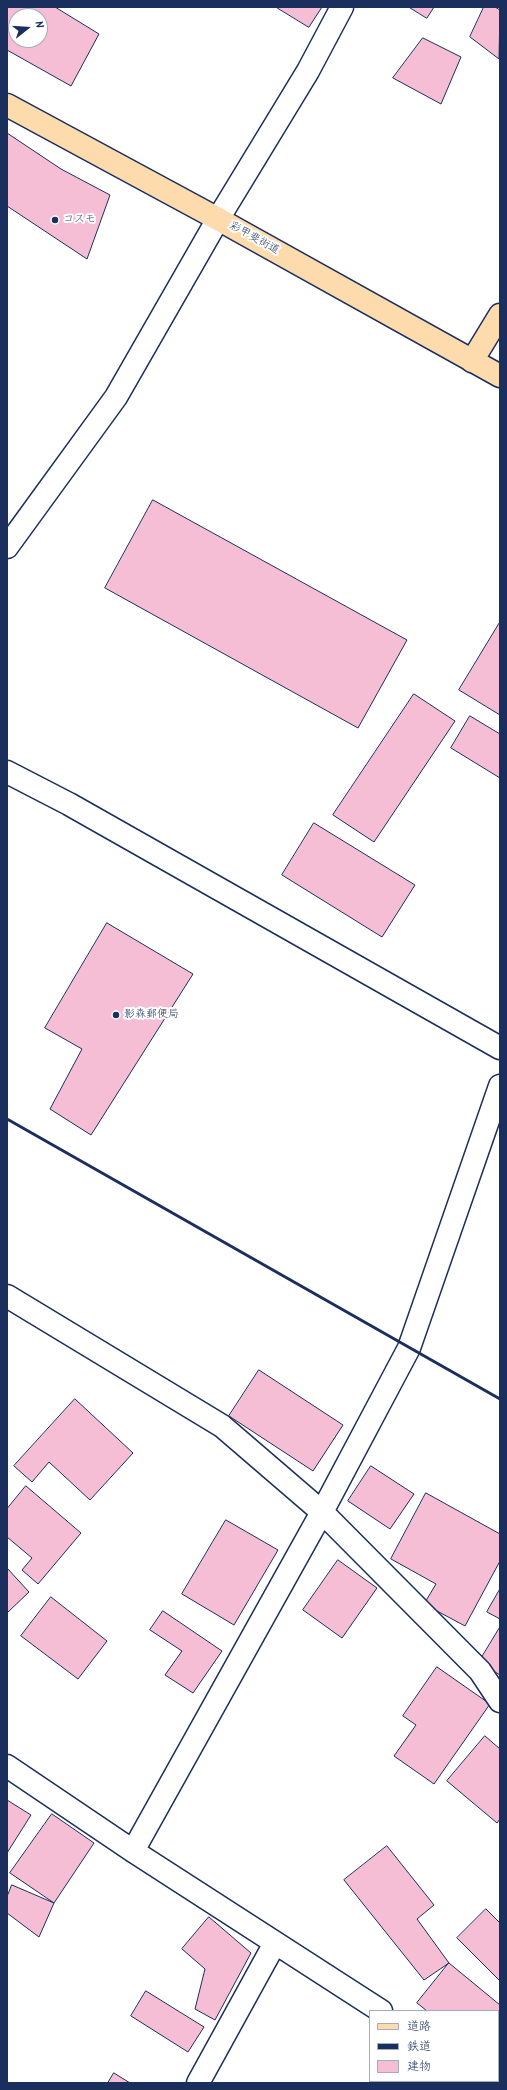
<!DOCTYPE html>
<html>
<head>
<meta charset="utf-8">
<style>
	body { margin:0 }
	#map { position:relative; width:507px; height:2090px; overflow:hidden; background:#fff; font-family:Kalam,"Klee One",sans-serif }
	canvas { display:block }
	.frame { position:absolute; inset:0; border:8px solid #1b2f5e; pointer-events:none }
	.legend { position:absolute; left:369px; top:2010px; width:130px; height:72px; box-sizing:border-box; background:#fff; border:1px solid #a4acbf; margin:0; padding:5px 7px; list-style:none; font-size:12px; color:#1b2f5e }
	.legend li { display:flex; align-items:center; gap:8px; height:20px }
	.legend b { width:20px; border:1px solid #a4acbf }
	.north { position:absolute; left:8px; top:8px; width:40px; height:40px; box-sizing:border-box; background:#fff; border:1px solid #a4acbf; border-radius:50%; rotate:73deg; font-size:11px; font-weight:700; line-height:16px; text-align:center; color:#1b2f5e }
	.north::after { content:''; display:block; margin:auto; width:14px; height:18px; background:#1b2f5e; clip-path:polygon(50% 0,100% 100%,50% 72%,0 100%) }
</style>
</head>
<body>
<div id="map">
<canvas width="507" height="2090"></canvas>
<div class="frame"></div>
<ul class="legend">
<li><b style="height:5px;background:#fedbac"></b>道路</li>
<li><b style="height:5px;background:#1b2f5e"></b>鉄道</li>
<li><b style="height:11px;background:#f5bed5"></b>建物</li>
</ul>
<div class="north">N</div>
</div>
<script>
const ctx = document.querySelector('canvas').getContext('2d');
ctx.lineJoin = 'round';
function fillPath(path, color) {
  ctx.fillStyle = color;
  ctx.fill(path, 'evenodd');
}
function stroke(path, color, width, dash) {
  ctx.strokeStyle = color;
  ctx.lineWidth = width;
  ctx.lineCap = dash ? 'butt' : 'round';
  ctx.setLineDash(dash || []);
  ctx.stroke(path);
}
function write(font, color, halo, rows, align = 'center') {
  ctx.font = font + ' Kalam,"Klee One",sans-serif';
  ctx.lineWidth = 4;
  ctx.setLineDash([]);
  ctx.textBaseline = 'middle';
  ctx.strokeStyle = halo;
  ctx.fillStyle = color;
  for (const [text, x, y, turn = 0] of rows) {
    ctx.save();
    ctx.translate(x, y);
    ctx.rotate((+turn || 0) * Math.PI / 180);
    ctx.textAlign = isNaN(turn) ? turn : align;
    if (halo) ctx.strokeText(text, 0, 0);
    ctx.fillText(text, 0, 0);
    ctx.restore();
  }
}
const building = new Path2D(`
	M7 7H55L99 34 71 86 7 50ZM16 16H40V40H16Z
	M276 7H322L309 27Z
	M409 7H434L427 18Z
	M484 7H495L500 10 499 59 470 37Z
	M423 38 461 57 441 104 393 78Z
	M7 133 61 169 110 195 87 259 7 206Z
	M153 500 407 640 358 728 105 588Z
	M500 622V715L459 690Z
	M414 694 455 721 374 842 333 815Z
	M470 716 500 734V778L451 748Z
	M314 823 415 885 382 937 282 875Z
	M107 923 193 974 91 1135 50 1109 82 1049 45 1028Z
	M259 1370 343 1425 313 1471 229 1416Z
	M75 1399 133 1453 90 1500 49 1462 32 1482 14 1466Z
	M371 1466 414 1494 390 1529 348 1501Z
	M26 1486 81 1533 38 1584 22 1570 32 1558 7 1537V1509Z
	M426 1493 500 1534V1561L465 1626 424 1604 436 1584 391 1559Z
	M226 1520 278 1550 234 1625 182 1594Z
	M338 1560 377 1588 342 1638 303 1610Z
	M7 1568 29 1592 7 1613Z
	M500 1589V1619L487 1612Z
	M51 1597 107 1641 78 1679 21 1636Z
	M163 1611 222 1651 193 1693 165 1675 182 1651 150 1630Z
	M500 1627V1675L479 1662Z
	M437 1667 490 1704 434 1784 394 1756 416 1725 403 1716Z
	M485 1736 500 1749V1819L497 1823 447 1781Z
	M7 1800 31 1815 7 1853Z
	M52 1814 94 1843 54 1903 10 1873Z
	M387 1846 434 1905 417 1919 449 1963 424 1980 344 1880Z
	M12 1885 54 1903 39 1937 7 1913V1897Z
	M486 1909 500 1923V1981L457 1938Z
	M209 1917 251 1953 215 2020 195 2009 205 1969 182 1949Z
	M449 1963 500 2005V2042L498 2044V2011H427L417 2003Z
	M146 1991 204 2027 188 2052 131 2016Z
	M114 2073 130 2083H108Z
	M413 2081H453L456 2083H411Z`);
fillPath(building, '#f5bed5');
stroke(building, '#1b2f5e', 1);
const minor = new Path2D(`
	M7 547 116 397 218 219 308 71 342 7
	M7 772 69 804 500 1048
	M7 1296 222 1426 322 1512 480 1671 500 1701
	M7 1766 133 1851 381 2011
	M133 1851 322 1512 409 1348 500 1086
	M489 2081 492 2083
	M198 2083 275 1943`);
const major = new Path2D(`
	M472 361 500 315`);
const highway = new Path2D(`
	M7 105 218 219 500 376`);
stroke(minor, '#1b2f5e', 25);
stroke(major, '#1b2f5e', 25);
stroke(highway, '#1b2f5e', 25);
stroke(minor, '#fff', 22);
stroke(major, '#fedbac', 22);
stroke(highway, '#fedbac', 22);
stroke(new Path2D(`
	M7 1119 500 1399`), '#1b2f5e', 3);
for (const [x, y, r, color] of [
	[55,220,4,"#1b2f5e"],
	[116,1015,4,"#1b2f5e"]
]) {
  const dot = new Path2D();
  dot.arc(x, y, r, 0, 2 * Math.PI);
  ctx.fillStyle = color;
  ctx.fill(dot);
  stroke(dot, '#fff', 1.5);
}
write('11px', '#1b2f5e', '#fff', [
	["コスモ",63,220],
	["影森郵便局",124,1015]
], 'left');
write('11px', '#1b2f5e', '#fff', [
	["彩甲斐街道",254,239,29]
]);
</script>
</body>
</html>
